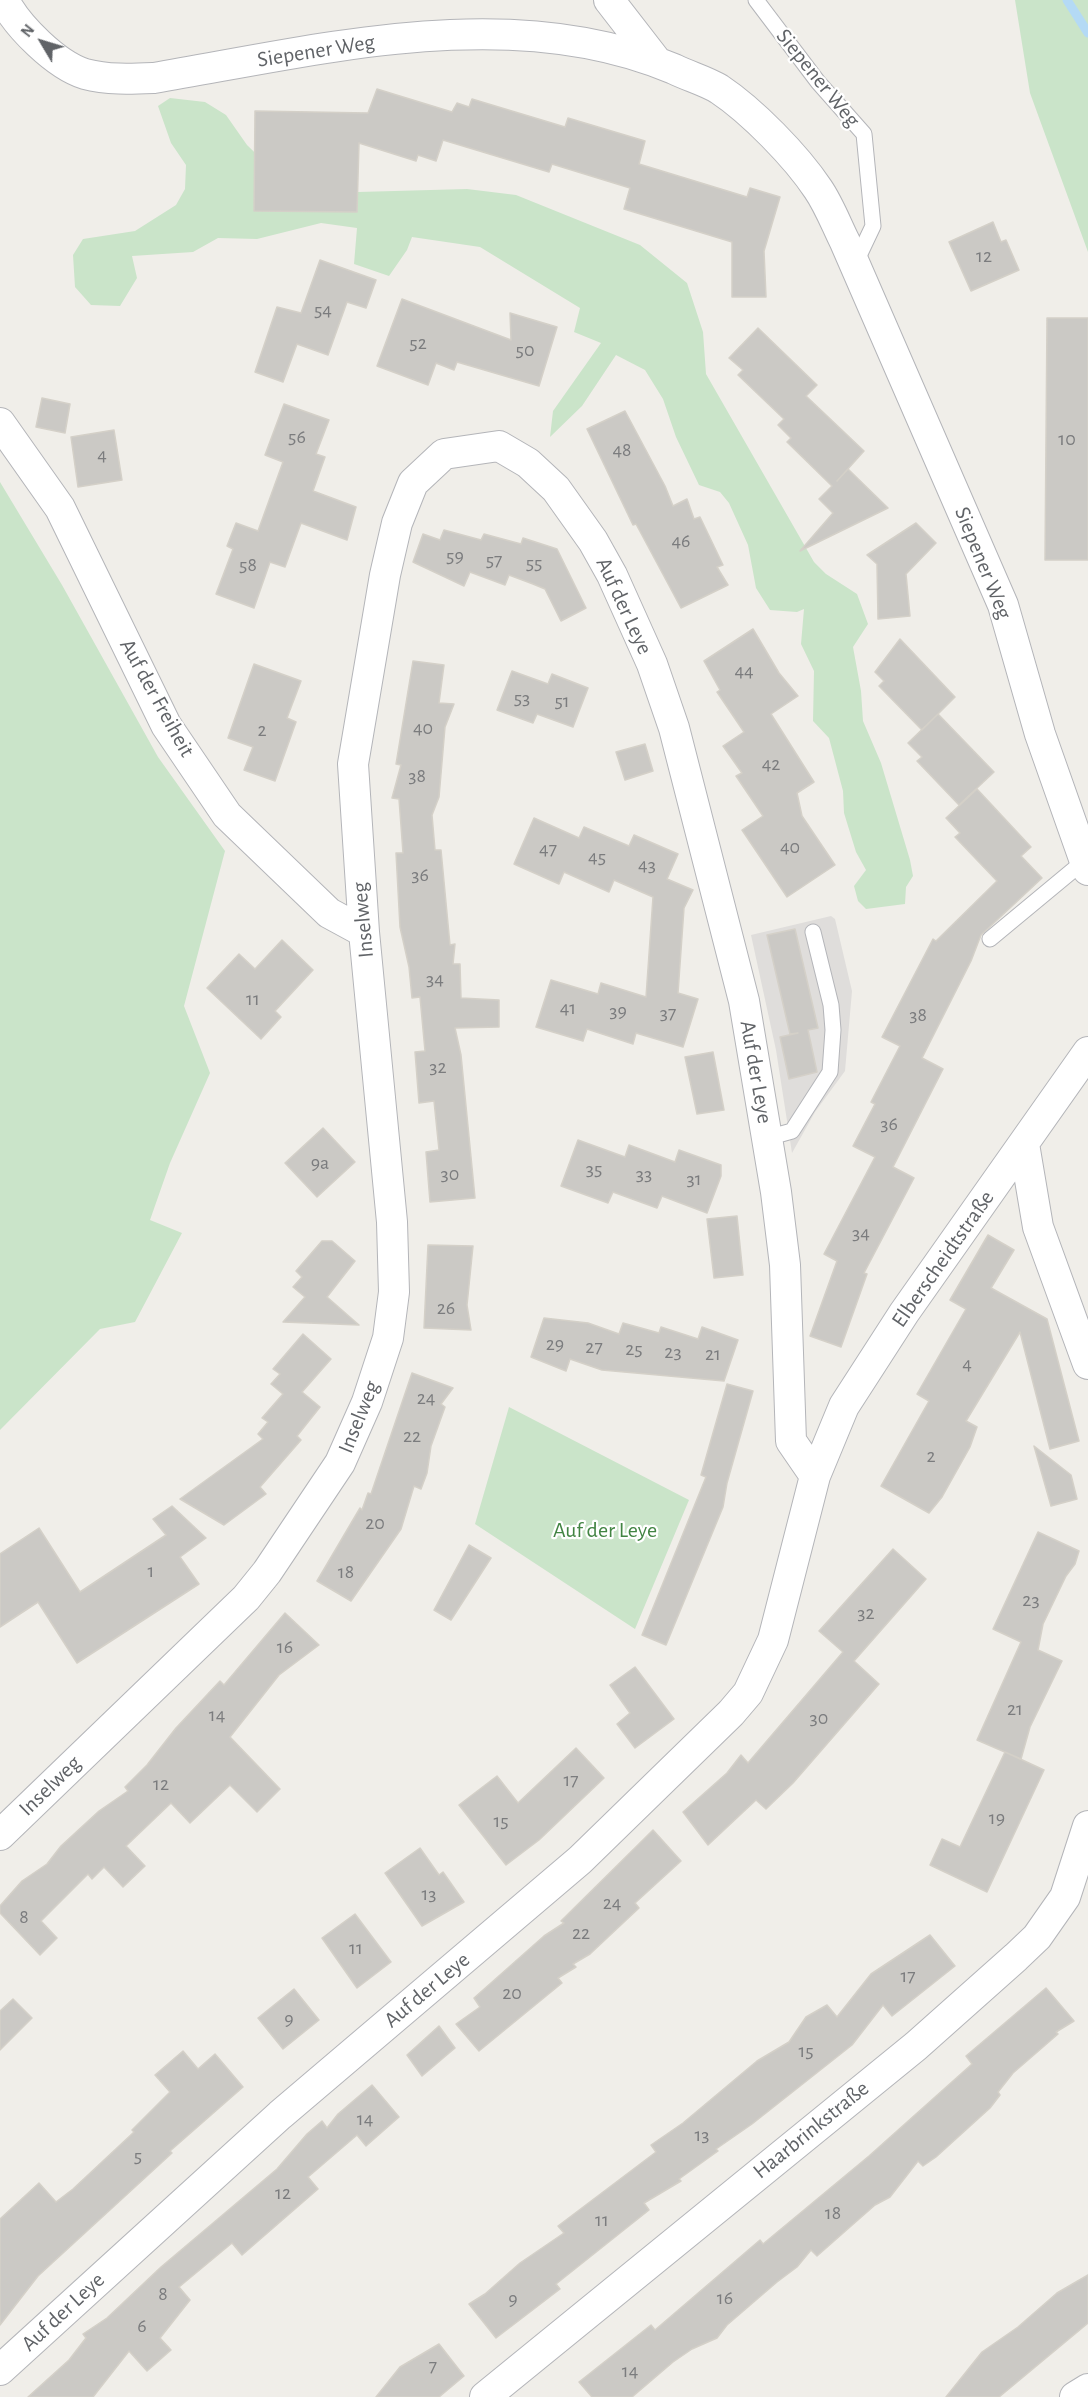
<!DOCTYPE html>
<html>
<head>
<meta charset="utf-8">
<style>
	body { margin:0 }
	#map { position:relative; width:1088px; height:2397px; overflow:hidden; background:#f0eee9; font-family:"Alegreya Sans",sans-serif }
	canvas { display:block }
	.north { position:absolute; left:12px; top:12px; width:60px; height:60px; -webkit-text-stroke:4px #fff; paint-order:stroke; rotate:308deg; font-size:16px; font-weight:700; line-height:24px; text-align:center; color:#606367 }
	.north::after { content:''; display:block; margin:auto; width:21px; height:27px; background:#606367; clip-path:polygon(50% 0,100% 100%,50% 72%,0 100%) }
</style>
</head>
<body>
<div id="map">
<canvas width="1088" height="2397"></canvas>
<div class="north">N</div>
</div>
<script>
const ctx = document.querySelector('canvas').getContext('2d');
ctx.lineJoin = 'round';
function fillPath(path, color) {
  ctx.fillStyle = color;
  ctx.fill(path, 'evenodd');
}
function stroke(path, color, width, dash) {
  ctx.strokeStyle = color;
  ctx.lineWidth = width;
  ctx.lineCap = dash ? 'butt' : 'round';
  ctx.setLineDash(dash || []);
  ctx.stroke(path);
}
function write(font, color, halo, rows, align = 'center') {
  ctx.font = font + ' "Alegreya Sans",sans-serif';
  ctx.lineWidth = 4.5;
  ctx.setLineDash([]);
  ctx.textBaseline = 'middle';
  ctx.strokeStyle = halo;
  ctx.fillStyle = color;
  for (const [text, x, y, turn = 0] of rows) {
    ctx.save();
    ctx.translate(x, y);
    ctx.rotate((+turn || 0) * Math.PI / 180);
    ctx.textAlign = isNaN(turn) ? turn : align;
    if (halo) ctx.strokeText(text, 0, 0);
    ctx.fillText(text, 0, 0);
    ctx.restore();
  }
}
fillPath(new Path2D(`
	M831 916 835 919 852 991 845 1071 815 1112 792 1153 776 1050 751 935Z`), '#dfdddb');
fillPath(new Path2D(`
	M1015 0H1088V252L1030 93Z
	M170 98 205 102 226 115 247 145 282 179 255 211 357 212 358 192 467 189 516 195 640 245 687 283 703 332 706 374 814 562 826 574 857 594 868 624 853 647 861 691 863 721 881 763 910 860 913 876 906 887 905 904 866 909 858 901 854 886 866 870 856 852 844 813 843 791 829 738 813 721 814 671 801 644 804 609 797 612 770 610 756 588 748 545 729 503 720 492 699 485 676 437 663 399 645 370 616 355 582 406 550 437 553 411 601 343 574 332 580 308 480 247 412 237 407 250 389 276 354 264 357 228 321 223 257 239 218 238 193 252 132 256 137 278 120 306 91 305 75 287 73 255 83 239 135 231 176 205 185 189 186 165 171 143 158 106Z
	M0 482 62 585 158 757 225 851 184 1006 210 1073 170 1163 150 1220 182 1233 135 1322 100 1329 0 1430Z
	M509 1407 689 1500 635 1629 475 1524Z`), '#cae4c9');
stroke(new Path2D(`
	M1067 0 1088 33`), '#b4daf5', 9);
const building = new Path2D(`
	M377 89 452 112 457 103 469 107 472 99 565 127 568 118 645 141 639 164 747 197 750 188 780 197 764 251 766 297H732V242L624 209 630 188 552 164 549 172 443 140 436 161 418 155 416 161 359 143 357 212 254 211 255 111 368 113Z
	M993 222 1001 242 1006 240 1019 270 971 291 949 242Z
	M320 260 376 280 366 308 347 302 328 355 297 344 283 382 255 372 277 307 301 313Z
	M402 299 511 340 510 313 557 327 539 386 457 362 454 370 436 363 428 385 377 366Z
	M1047 318H1088V560H1045Z
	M758 328 817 385 806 396 864 451 837 481 848 469 888 508 800 551 833 513 819 499 832 486 787 442 791 438 778 425 784 419 738 375 743 370 729 358Z
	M42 398 70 404 65 433 36 427Z
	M284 404 329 420 316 454 325 457 313 491 356 507 347 540 301 523 285 567 270 562 254 608 216 594 233 549 227 546 236 523 258 531 283 462 265 455Z
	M625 411 665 486 673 506 687 499 694 519 700 517 723 565 717 567 728 585 681 608 636 524 633 525 587 429Z
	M114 430 122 480 78 487 71 437Z
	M916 523 936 543 906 574 910 616 878 619 877 564 867 555Z
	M444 530 481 540 484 534 521 544 523 538 557 549 586 608 561 621 545 589 533 584 509 575 505 585 470 572 464 586 413 562 423 534 440 540Z
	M753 629 779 673 798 696 771 714 814 782 797 793 802 816 835 865 787 897 742 830 763 816 736 776 742 773 723 746 744 732 717 692 720 690 704 661Z
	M900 639 955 697 922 730 879 686 884 681 875 672Z
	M413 661 444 665 439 703 454 704 445 727 439 797 432 815 435 850H441L450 945 455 944 453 964H460L461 998 499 1000V1027L455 1028 461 1055 475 1198 430 1202 426 1152 439 1150 434 1101 419 1103 415 1052 425 1051 420 997 412 998 409 967 400 927 396 853H403L399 799 392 798 401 765 396 764Z
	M254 664 301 681 287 718 296 722 275 781 244 770 253 747 228 738Z
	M512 671 548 684 552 674 588 688 573 727 537 714 533 723 497 710Z
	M938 714 994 772 959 805 917 761 922 757 908 743Z
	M645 744 653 771 625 780 616 752Z
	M977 789 1031 847 1021 856 1042 878 981 935 971 961 922 1058 943 1069 893 1167 914 1178 864 1273 867 1274 841 1347 810 1336 837 1261 824 1254 875 1157 853 1146 875 1104 871 1102 900 1046 882 1037 933 939 936 941 997 881 955 837 960 833 946 818Z
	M534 818 579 838 584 827 629 846 634 835 678 854 667 879 693 890 684 908 678 993 698 999 683 1047 636 1033 633 1044 587 1029 583 1041 536 1027 551 980 598 994 601 983 646 997 653 897 614 880 609 892 564 872 559 884 514 864Z
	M795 929 818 1028 808 1030 817 1072 789 1079 780 1037 798 1033 790 1034 767 935Z
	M282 940 313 970 275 1011 281 1017 261 1039 207 988 239 954 255 969Z
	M713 1052 724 1110 697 1114 685 1057Z
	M323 1128 355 1162 317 1197 285 1163Z
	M578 1140 625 1157 629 1145 675 1162 679 1150 721 1165V1176L707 1213 662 1196 657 1208 613 1192 608 1203 561 1186Z
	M737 1216 743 1275 714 1278 707 1219Z
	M988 1235 1014 1250 991 1288 1047 1319 1079 1441 1050 1449 1020 1332 966 1421 977 1427 970 1447 942 1497 929 1513 881 1486 929 1401 917 1394 966 1309 950 1300Z
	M322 1241H332L355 1261 327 1297 359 1325 283 1322 305 1297 293 1287 302 1277 296 1271Z
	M428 1245 473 1246 467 1305 471 1330 424 1328Z
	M544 1318 588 1323 619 1334 623 1323 659 1333 661 1327 698 1339 702 1327 738 1340 724 1381 602 1370 570 1359 566 1371 531 1357Z
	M303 1334 331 1359 302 1392 320 1407 297 1436 301 1440 260 1487 266 1494 224 1525 180 1499 263 1439 258 1434 268 1422 262 1418 283 1394 271 1384 280 1374 273 1369Z
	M412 1373 453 1388 441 1404 445 1407 431 1446 427 1473 421 1489 414 1486 401 1529 351 1601 317 1581 360 1508 362 1510 368 1493 371 1494Z
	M727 1384 753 1391 727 1483 723 1507 666 1645 642 1635 706 1477 701 1475Z
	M1034 1446 1071 1475 1077 1499 1051 1506Z
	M172 1506 206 1538 180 1557 199 1584 77 1663 38 1602 0 1627V1554L39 1528 80 1592 166 1535 153 1519Z
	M1038 1532 1079 1551 1075 1564 1066 1576 1043 1624 1038 1650 1062 1661 1030 1727 1021 1759 977 1740 1021 1642 993 1629Z
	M469 1545 491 1558 451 1620 434 1610Z
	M893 1549 926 1579 854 1661 879 1684 793 1783 766 1809 756 1800 708 1845 683 1812 727 1773 741 1755 748 1763 843 1652 819 1631Z
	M285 1613 319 1645 279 1675 230 1737 280 1789 257 1812 230 1785 190 1823 171 1803 126 1846 145 1866 123 1887 104 1867 92 1879 88 1874 41 1921 57 1938 40 1955 0 1913V1906L22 1881 47 1864 61 1846 99 1811 128 1791 125 1787 147 1765 176 1728 220 1681 224 1685Z
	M635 1667 674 1719 635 1748 617 1724 630 1713 610 1685Z
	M576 1748 604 1778 539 1840 506 1865 459 1805 497 1776 518 1803Z
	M1005 1752 1044 1770 987 1892 930 1865 942 1839 960 1847Z
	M653 1830 681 1861 635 1903 639 1908 590 1954 573 1964 576 1967 558 1978 562 1983 479 2051 456 2024 480 2007 474 1998 544 1936 564 1923 561 1921Z
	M420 1848 439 1875 443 1872 464 1902 422 1926 385 1873Z
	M355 1914 391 1962 357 1988 322 1938Z
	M930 1935 955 1966 892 2016 883 2005 852 2045 752 2124 716 2149 718 2151 679 2179 681 2181 644 2203 649 2210 556 2284 560 2289 496 2338 469 2304 485 2294 520 2263 564 2233 558 2226 656 2152 651 2145 683 2123 757 2061 789 2042 806 2017 827 2005 837 2017 871 1974Z
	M1046 1988 1074 2021 1056 2032 1058 2034 1013 2073 998 2092 1000 2095 990 2108 936 2157 923 2166 918 2161 890 2197 875 2205 817 2256 811 2250 797 2267 777 2282 727 2325 717 2338 692 2349 673 2362 632 2397H592L579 2382 651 2325 655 2330 760 2240 763 2244 869 2156 972 2064 966 2056Z
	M294 1989 319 2020 283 2049 258 2018Z
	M13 1999 32 2018 0 2050V2011Z
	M439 2026 455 2048 422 2076 407 2055Z
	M183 2051 198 2069 215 2054 243 2087 170 2151 172 2153 38 2276 0 2325V2219L39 2183 56 2202 73 2189 134 2132 132 2130 170 2092 155 2075Z
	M372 2085 399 2117 366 2146 357 2135 308 2177 318 2189 242 2255 232 2243 179 2287 190 2300 160 2338 171 2350 147 2371 129 2351 93 2397H28L69 2360 86 2338 83 2334 107 2318 161 2267 277 2169 307 2134 322 2121 327 2128 338 2114Z
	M1088 2275V2323L999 2397H946L982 2352 1018 2327 1057 2293Z
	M439 2344 464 2376 439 2397H376L400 2367Z`);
fillPath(building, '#cbc9c5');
stroke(building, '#d4d0c8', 1.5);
const service = new Path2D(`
	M756 0 818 82 864 134 873 226 855 264
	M990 939 1084 861
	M767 1138 792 1131 830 1072 833 1030 831 1005 813 932`);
const minor = new Path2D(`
	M4 0C17 26 56 65 85 74 108 80 130 79 154 78 320 50 512 0 674 69 688 76 706 81 719 89 752 111 796 156 818 189 829 205 836 224 845 242L1003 605 1040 734 1088 870
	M609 0 657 62
	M0 423 60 508 166 725 227 815 329 913 364 932
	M1024 1144 1038 1227 1088 1364
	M0 1835 246 1598 267 1572 340 1463 367 1402 388 1338 394 1292 392 1222 364 932 353 764 385 575 397 523 413 483 444 454 499 446 528 463 556 489 593 541 612 575 652 664 674 728 744 1001 776 1192 785 1265 791 1441 815 1476
	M0 2370 280 2115 580 1860 731 1713 748 1693 773 1640 815 1476 844 1406 904 1313 1088 1052
	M485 2397 916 2046 1016 1957 1037 1937 1065 1897 1088 1826
	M1075 2397 1088 2389`);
stroke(service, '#b4b5b9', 17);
stroke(minor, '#b4b5b9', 32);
stroke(service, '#fff', 15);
stroke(minor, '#fff', 30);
write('20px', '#7b7c7e', null, [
	["12",984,256],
	["54",323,310],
	["52",418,343],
	["50",525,350],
	["56",297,437],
	["10",1067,439],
	["48",622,450],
	["4",102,455],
	["46",681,541],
	["59",455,556],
	["57",494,560],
	["55",534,563],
	["58",248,565],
	["44",744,671],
	["53",522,698],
	["51",562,701],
	["40",423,728],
	["2",262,730],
	["42",771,764],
	["38",417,776],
	["40",790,847],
	["47",548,849],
	["45",597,857],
	["43",647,865],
	["36",420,875],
	["34",435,979],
	["11",253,999],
	["41",568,1008],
	["39",618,1011],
	["37",668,1013],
	["38",918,1015],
	["32",438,1067],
	["36",889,1124],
	["9a",320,1163],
	["35",594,1169],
	["30",450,1174],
	["33",644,1174],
	["31",694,1179],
	["34",861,1233],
	["26",446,1308],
	["29",555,1344],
	["27",594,1347],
	["25",634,1349],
	["23",673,1352],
	["21",713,1354],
	["4",967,1364],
	["24",426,1398],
	["22",412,1436],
	["2",931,1456],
	["20",375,1523],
	["1",151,1571],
	["18",346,1572],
	["23",1031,1600],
	["32",866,1613],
	["16",285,1647],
	["21",1015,1709],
	["14",217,1715],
	["30",819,1718],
	["17",571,1780],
	["12",161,1784],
	["19",997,1818],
	["15",501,1821],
	["13",429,1894],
	["24",612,1903],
	["8",24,1917],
	["22",581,1933],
	["11",356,1948],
	["17",908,1976],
	["20",512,1993],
	["9",289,2019],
	["15",806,2051],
	["14",365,2119],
	["13",702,2135],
	["5",138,2156],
	["12",283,2193],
	["18",833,2213],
	["11",602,2220],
	["8",163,2294],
	["16",725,2298],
	["9",513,2299],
	["6",142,2326],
	["7",433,2366],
	["14",630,2371]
]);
write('22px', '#606367', '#fff', [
	["Siepener Weg",316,51,-9],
	["Siepener Weg",818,78,51],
	["Siepener Weg",983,563,68],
	["Auf der Leye",624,606,65],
	["Auf der Freiheit",157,698,61],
	["Inselweg",363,920,-95],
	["Auf der Leye",756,1072,80],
	["Elberscheidtstraße",943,1259,-55],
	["Inselweg",359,1417,-68],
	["Inselweg",50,1786,-44],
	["Auf der Leye",427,1990,-40],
	["Haarbrinkstraße",811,2130,-39],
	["Auf der Leye",63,2312,-43]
]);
write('22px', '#428443', '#fff', [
	["Auf der Leye",605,1530]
]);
</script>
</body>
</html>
